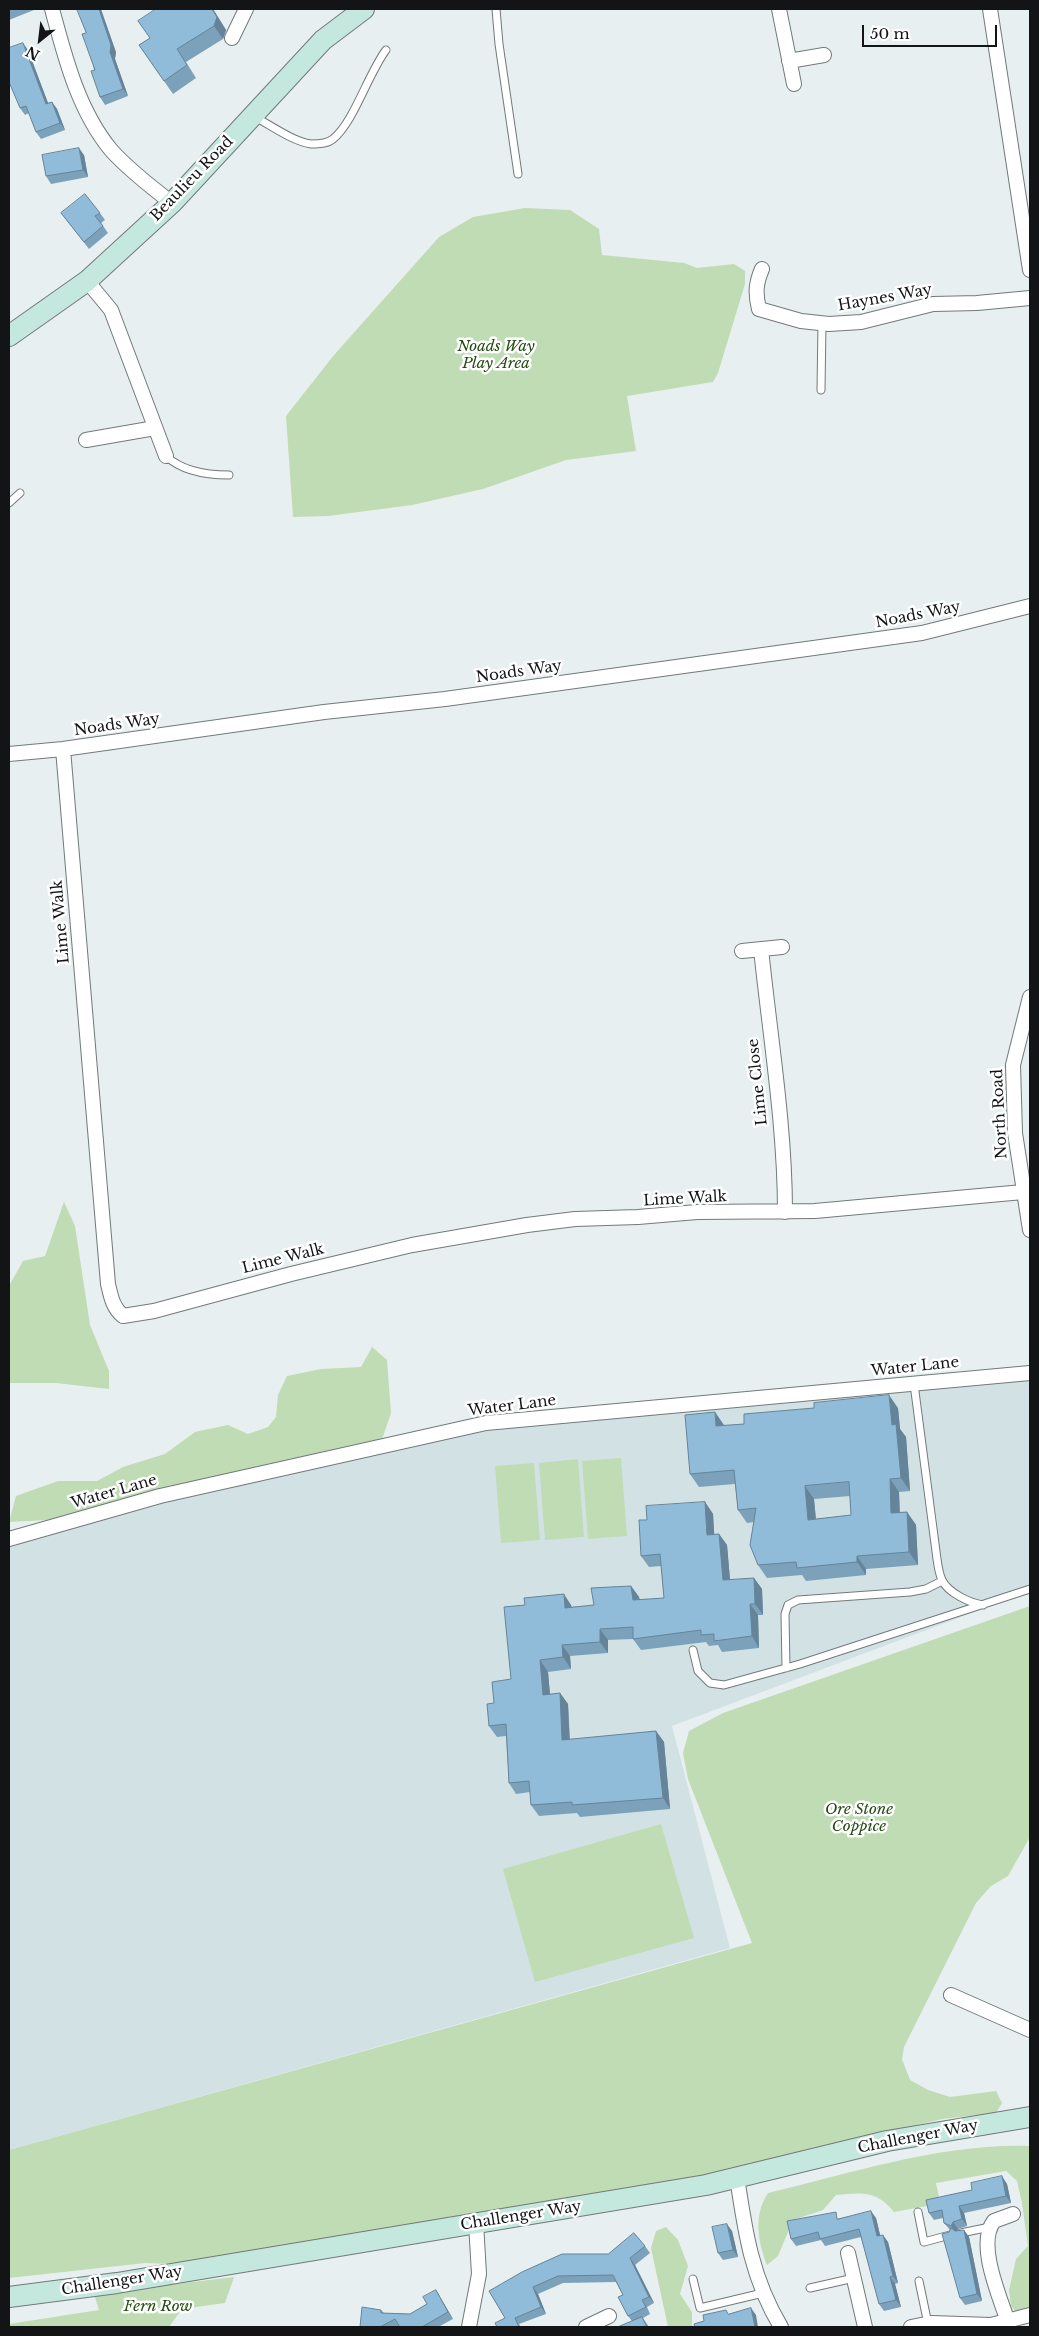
<!DOCTYPE html>
<html>
<head>
<meta charset="utf-8">
<style>
	body { margin:0 }
	#map { position:relative; width:1039px; height:2336px; overflow:hidden; background:#e8eff0; font-family:"Libre Baskerville",serif }
	canvas { display:block }
	.frame { position:absolute; inset:0; border:10px solid #121415; pointer-events:none }
	.north { position:absolute; left:15px; top:15px; width:50px; height:50px; -webkit-text-stroke:4px #fff; paint-order:stroke; rotate:209deg; font-size:14px; font-weight:700; line-height:20px; text-align:center; color:#121415 }
	.north::after { content:''; display:block; margin:auto; width:18px; height:22px; background:#121415; clip-path:polygon(50% 0,100% 100%,50% 72%,0 100%) }
	.scale { position:absolute; left:862px; top:25px; width:135px; height:22px; box-sizing:border-box; border:2px solid #121415; border-top:0; padding-left:6px; font-size:15px; line-height:18px; white-space:nowrap; color:#121415; -webkit-text-stroke:4px #fff; paint-order:stroke }
</style>
</head>
<body>
<div id="map">
<canvas width="1039" height="2336"></canvas>
<div class="frame"></div>
<div class="north">N</div>
<div class="scale">50 m</div>
</div>
<script>
const ctx = document.querySelector('canvas').getContext('2d');
ctx.lineJoin = 'round';
function fillPath(path, color) {
  ctx.fillStyle = color;
  ctx.fill(path, 'evenodd');
}
function stroke(path, color, width, dash) {
  ctx.strokeStyle = color;
  ctx.lineWidth = width;
  ctx.lineCap = dash ? 'butt' : 'round';
  ctx.setLineDash(dash || []);
  ctx.stroke(path);
}
function write(font, color, halo, rows, align = 'center') {
  ctx.font = font + ' "Libre Baskerville",serif';
  ctx.lineWidth = 5;
  ctx.setLineDash([]);
  ctx.textBaseline = 'middle';
  ctx.strokeStyle = halo;
  ctx.fillStyle = color;
  for (const [text, x, y, turn = 0] of rows) {
    ctx.save();
    ctx.translate(x, y);
    ctx.rotate((+turn || 0) * Math.PI / 180);
    ctx.textAlign = isNaN(turn) ? turn : align;
    if (halo) ctx.strokeText(text, 0, 0);
    ctx.fillText(text, 0, 0);
    ctx.restore();
  }
}
fillPath(new Path2D(`
	M1030 1373V1591L672 1726 730 1948 9 2150V1539L486 1423Z`), '#d2e2e4');
fillPath(new Path2D(`
	M525 208 570 210 599 229 602 255 684 263 697 268 734 264 745 271V284L718 373 713 382 627 396 636 451 566 460 483 489 412 505 328 516 293 517 286 416 334 355 439 237 473 217Z
	M64 1202 75 1226 90 1325 109 1371V1389L56 1383H9V1286L23 1261 45 1256Z
	M372 1347 387 1360 391 1413 378 1451 172 1498 47 1520 9 1522 16 1496 58 1481H97L123 1467 165 1454 195 1432 228 1425 248 1434 268 1427 276 1417 278 1395 287 1376 321 1369 361 1367Z
	M621 1458 627 1536 588 1539 582 1461Z
	M578 1459 584 1537 545 1540 539 1463Z
	M534 1463 540 1540 501 1543 495 1466Z
	M1030 1606V1837L1008 1876 991 1886 976 1903 904 2047 902 2059 910 2080 928 2090 950 2097 996 2091 1002 2103 996 2113 942 2119 696 2180 173 2264 145 2263 9 2278V2150L752 1943 688 1779 683 1753 689 1731 723 1713Z
	M661 1824 694 1938 535 1982 503 1869Z
	M1030 2146V2308L1016 2312 1011 2306 1009 2290 1016 2259 1028 2246 1022 2203 1017 2181 1006 2171 936 2183 940 2202 938 2204 894 2212C876 2190 862 2193 836 2195L823 2210 793 2220 778 2256 767 2265C758 2242 753 2215 768 2193 853 2173 942 2143 1030 2146Z
	M666 2227 678 2240 688 2266 680 2294 692 2312V2327H668L651 2248 656 2231Z
	M234 2277 225 2303 182 2309 169 2327H9V2324L99 2310 94 2294Z`), '#bfdcb4');
const lane = new Path2D(`
	M496 9 499 44 518 174
	M255 117C272 126 292 141 311 144 318 144 327 144 333 139 354 122 368 74 386 50
	M821 390 822 323
	M166 456C183 472 207 475 229 475
	M9 503 20 493
	M914 1384 937 1559C938 1566 939 1574 942 1580 948 1593 970 1603 983 1605
	M693 1650 698 1671 710 1683 724 1685 800 1664 1030 1589
	M786 1668 785 1614 788 1605 798 1600 910 1592 926 1589 942 1581
	M918 2212 924 2242 950 2235
	M961 2233 990 2227
	M693 2279 700 2308 763 2293
	M919 2281 928 2324
	M810 2288 854 2278`);
const street = new Path2D(`
	M52 9C65 57 78 110 111 150 129 170 151 187 172 203
	M779 9 794 84
	M990 9 1030 270
	M232 38 246 9
	M789 61 824 55
	M762 269C756 283 755 293 759 309L801 321 829 324 861 322 933 304 977 303 1030 298
	M87 281 111 310 166 456
	M86 440 155 428
	M63 749 108 1284C111 1297 113 1308 123 1316L154 1311 291 1274 412 1245 527 1225 575 1219 638 1217 697 1212 815 1211 1023 1192
	M9 754 63 749 324 712 445 699 922 633 1030 606
	M761 949C770 1036 785 1125 785 1212
	M742 951 782 947
	M1030 997 1013 1065 1015 1133 1030 1230
	M9 1539 160 1496 486 1423 1030 1373
	M951 1995 1030 2030
	M737 2177C745 2232 752 2279 781 2327
	M848 2253 865 2327
	M1008 2322C1000 2297 976 2244 994 2221L1013 2214
	M469 2327 479 2274 476 2223
	M586 2327 609 2316
	M911 2327 931 2323 991 2325 1030 2315`);
const secondary = new Path2D(`
	M9 336 87 281 172 203 323 40 364 9
	M9 2297 117 2283 706 2185 887 2141 1030 2117`);
stroke(lane, '#73797a', 9);
stroke(street, '#73797a', 16);
stroke(secondary, '#73797a', 22);
stroke(lane, '#fff', 7);
stroke(street, '#fff', 14);
stroke(secondary, '#c4e7de', 20);
fillPath(new Path2D(`
	M9 9H34V10L9 20Z
	M156 9H213L226 30 223 39 186 62 196 78 173 94 139 45 150 38Z
	M86 33 116 52 115 59 128 96 105 105 100 97Z
	M28 50 48 103 52 102 57 109 65 130 41 139 36 132 29 113 25 115 20 108Z
	M84 155 88 177 51 184 46 176Z
	M61 213H100L105 220 101 223 108 233 89 249Z
	M898 1408 900 1429 906 1437 910 1491 899 1492 900 1512H907L916 1525 918 1565 866 1569V1575L806 1581 802 1575 767 1578 758 1565 754 1522 747 1523 738 1510 735 1484 699 1487 690 1474 724 1426ZM850 1496 851 1515 816 1519 814 1499Z
	M705 1502 713 1514 714 1535 719 1534 727 1545 730 1580 754 1578 762 1589 763 1615H758L759 1648 722 1652 718 1645 709 1646 706 1642 641 1650 633 1639 608 1640V1653L570 1656 571 1669 548 1672 550 1694 560 1693 568 1704 570 1740 656 1731 664 1742 670 1809 580 1817 577 1813 539 1816 531 1805 530 1792 516 1794 509 1783 506 1736 497 1737 489 1726 494 1703 511 1679 571 1605 572 1607 594 1605 631 1586 639 1597 640 1600 664 1598 661 1566 649 1567 641 1556 647 1520Z
	M1007 2184 1011 2203 964 2213 967 2226 958 2229 957 2231 964 2230 969 2237 982 2301 965 2305 960 2298 949 2232 950 2230 944 2223 943 2218 934 2220 929 2213Z
	M840 2218H876L880 2235 888 2242 898 2283 895 2284 901 2307 884 2311 879 2304 861 2237 825 2246 821 2240 796 2246 791 2239Z
	M732 2231 738 2257 723 2260 718 2253Z
	M645 2246 650 2253 635 2265 654 2303 647 2307 650 2314 643 2318 649 2327H618L632 2321 628 2316 623 2295 616 2282 563 2283 538 2294 546 2314 519 2324 521 2327H497L505 2318 489 2291 608 2254Z
	M436 2290 453 2319 438 2327H400L399 2326 397 2327H360L381 2310 384 2313 410 2314 427 2304Z`), '#7ca2bb');
fillPath(new Path2D(`
	M99 9H101L116 52 115 59 128 96 123 89 110 52Z
	M212 9H213L226 30 223 39 214 26Z
	M23 43 28 50 51 111 46 104Z
	M52 102 57 109 65 130 60 123Z
	M79 148 84 155 88 177 83 170Z
	M889 1395 898 1408 900 1429 906 1437 910 1491 901 1478 892 1425Z
	M715 1412 724 1425 725 1439 716 1426Z
	M890 1479 899 1492 900 1526 891 1513Z
	M805 1486 814 1499 817 1533 808 1520Z
	M705 1502 713 1514 715 1546 707 1535Z
	M907 1512 916 1525 918 1565 909 1552Z
	M719 1534 727 1545 731 1591 723 1580Z
	M857 1556 866 1569V1575L857 1562Z
	M754 1578 762 1589 763 1615 755 1604Z
	M631 1586 639 1597 641 1612 633 1600Z
	M564 1594 571 1605 572 1619 565 1608Z
	M750 1604 758 1615 759 1648 752 1636Z
	M600 1629 608 1640V1653L600 1642Z
	M562 1645 570 1656 571 1669 563 1657Z
	M540 1660 548 1672 551 1706 543 1695Z
	M560 1693 568 1704 570 1751 562 1740Z
	M656 1731 664 1742 670 1809 663 1798Z
	M1002 2176 1007 2184 1011 2203 1006 2196Z
	M959 2206 964 2213 967 2226 962 2219Z
	M871 2211 876 2218 882 2243 877 2236Z
	M953 2222 958 2229 956 2233 951 2226Z
	M727 2224 732 2231 738 2257 733 2250Z
	M964 2230 969 2237 982 2301 977 2294Z
	M883 2235 888 2242 898 2283 893 2276Z
	M630 2258 635 2265 654 2303 649 2297Z
	M890 2277 895 2284 901 2307 896 2300Z
	M533 2287 538 2294 546 2314 541 2307Z
	M436 2290 440 2297 453 2319 448 2312Z
	M751 2308 756 2315 758 2327H755Z`), '#658499');
const building = new Path2D(`
	M77 9H99L111 45 110 52 123 89 100 97 91 71 95 70 82 34 86 33Z
	M156 9H212L217 17 214 26 177 49 187 65 164 81 139 45 150 38 138 21Z
	M23 43 46 104 52 102 60 123 36 132 26 106 20 108 9 82V48Z
	M79 148 83 170 46 176 42 155Z
	M85 194 100 213 95 216 103 226 84 242 61 213Z
	M889 1395 892 1425 896 1424 901 1478 890 1479 891 1513 907 1512 909 1552 857 1556V1562L797 1568 796 1562 758 1565 750 1545 756 1508 738 1510 734 1470 690 1474 685 1415 715 1412 716 1426 744 1424V1414L814 1408V1403ZM849 1482 851 1515 808 1520 805 1486Z
	M705 1502 707 1535 719 1534 723 1580 754 1578 755 1604H750L752 1636 714 1641V1634L701 1635V1630L633 1639V1627L600 1629V1642L562 1645 563 1657 540 1660 543 1695 560 1693 562 1740 656 1731 663 1798 572 1805V1802L531 1805 529 1781 509 1783 506 1724 489 1726 487 1704 494 1703 492 1682 511 1679 504 1607 525 1605 524 1598 564 1594 565 1608 594 1605 591 1588 631 1586 633 1600 664 1598 660 1554 641 1556 639 1520H647L646 1506Z
	M1002 2176 1006 2196 959 2206 962 2219 953 2222 951 2226 944 2223 942 2210 929 2213 926 2200 972 2190 971 2183Z
	M871 2211 877 2236 883 2235 893 2276 890 2277 896 2300 879 2304 859 2229 820 2239 818 2232 791 2239 787 2221 836 2212 837 2219Z
	M727 2224 733 2250 718 2253 712 2227Z
	M951 2228 955 2231 964 2230 977 2294 960 2298 942 2234 949 2232Z
	M634 2233 645 2246 630 2258 649 2297 642 2300 646 2307 628 2316 618 2297 623 2295 613 2275 558 2276 533 2287 541 2307 515 2318 519 2327H497L495 2323 505 2318 489 2291 522 2272 562 2254H608Z
	M436 2290 448 2312 422 2327H400L395 2319 380 2327H360L362 2307 381 2310V2313L410 2314 427 2304 423 2297Z
	M751 2308 755 2327H695L694 2324 704 2321 703 2315 726 2310 728 2314Z
	M642 2317 647 2327H618Z`);
fillPath(building, '#90bcda');
stroke(building, '#658499', 1);
write('15px', '#121415', '#fff', [
	["Beaulieu Road",192,179,-46],
	["Haynes Way",885,298,-10],
	["Noads Way",918,615,-11],
	["Noads Way",519,672,-8],
	["Noads Way",117,725,-8],
	["Lime Walk",61,922,-95],
	["Lime Close",758,1082,-96],
	["North Road",1000,1114,-93],
	["Lime Walk",685,1199,-3],
	["Lime Walk",283,1259,-14],
	["Water Lane",915,1367,-6],
	["Water Lane",512,1406,-7],
	["Water Lane",114,1492,-16],
	["Challenger Way",918,2137,-11],
	["Challenger Way",521,2216,-9],
	["Challenger Way",122,2281,-9]
]);
write('italic 15px', '#254b14', '#fff', [
	["Noads Way",496,347],
	["Play Area",496,364],
	["Ore Stone",859,1810],
	["Coppice",859,1827],
	["Fern Row",158,2307]
]);
</script>
</body>
</html>
